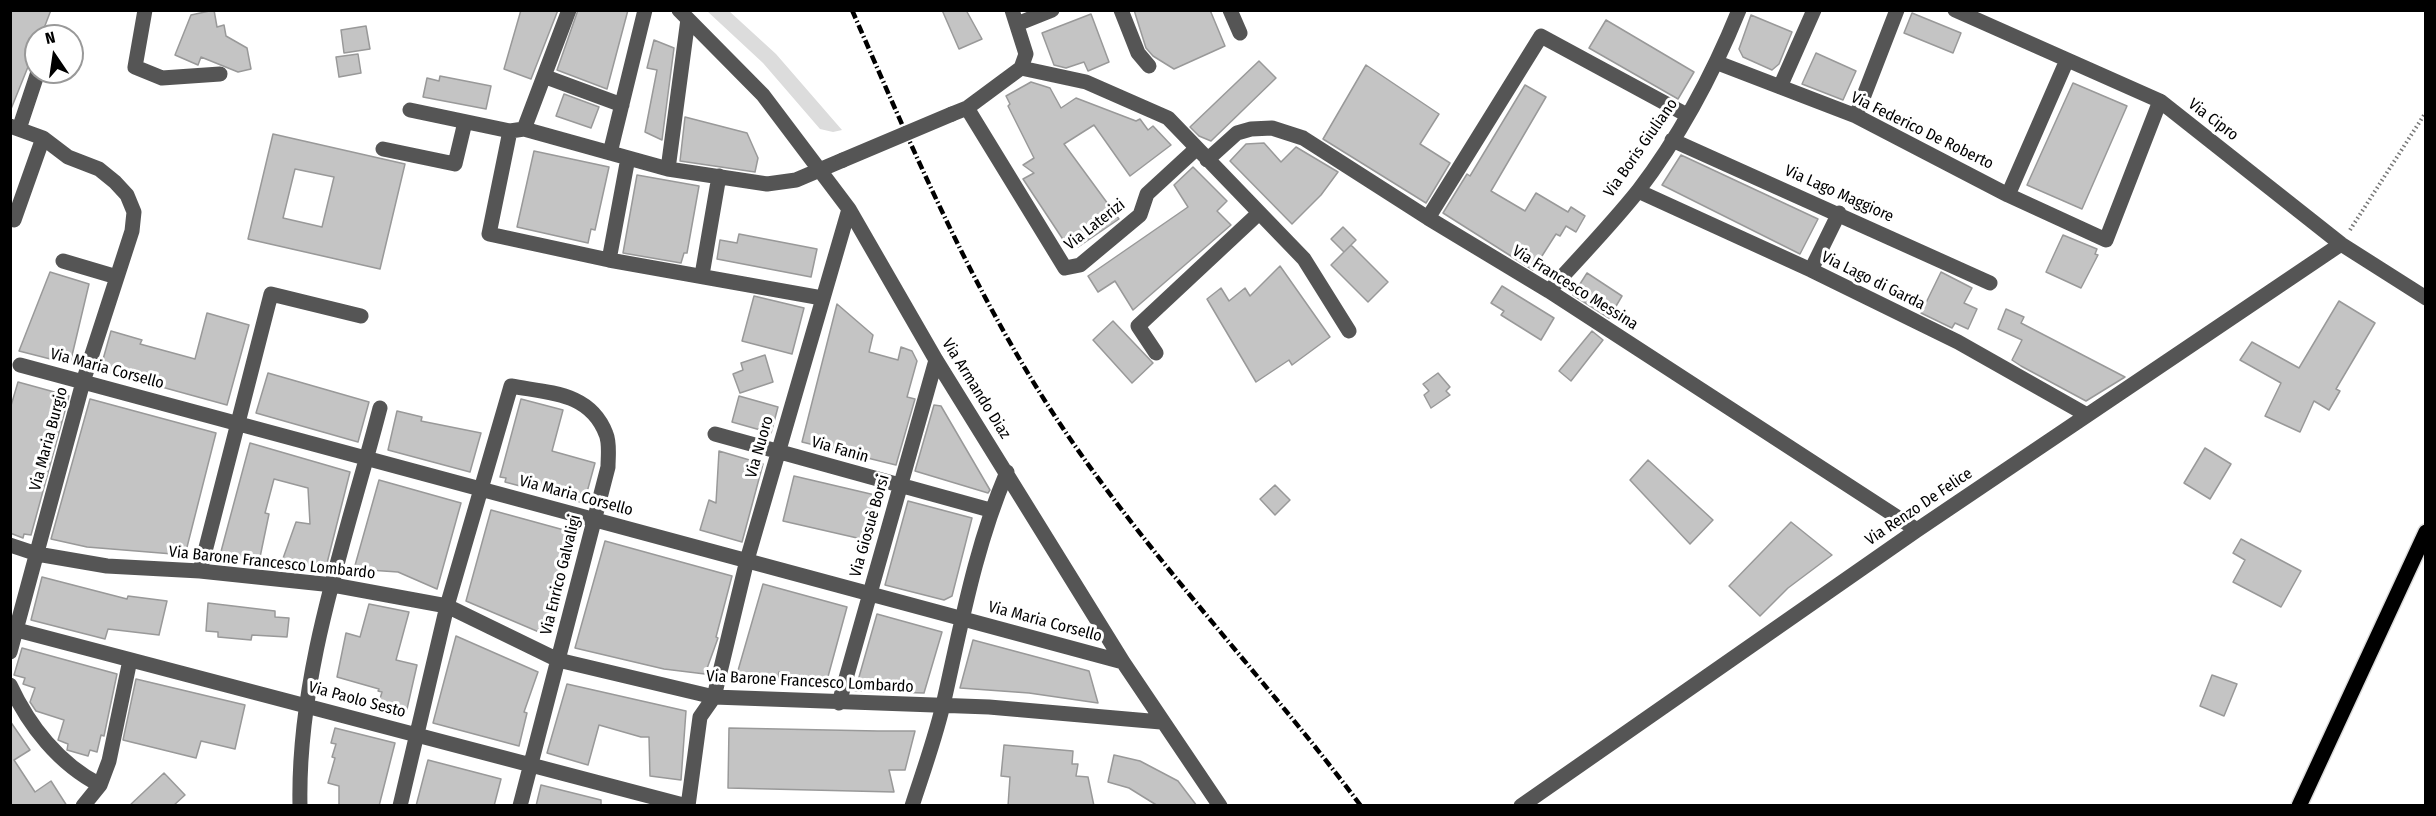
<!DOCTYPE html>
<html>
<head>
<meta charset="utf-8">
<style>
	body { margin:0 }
	#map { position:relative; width:2436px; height:816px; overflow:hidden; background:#fff; font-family:"Fira Sans Condensed",sans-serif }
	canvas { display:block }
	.frame { position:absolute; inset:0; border:12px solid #000; pointer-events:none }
	.north { position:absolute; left:24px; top:24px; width:60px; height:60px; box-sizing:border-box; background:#fff; border:2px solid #999; border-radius:50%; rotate:347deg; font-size:16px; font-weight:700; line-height:24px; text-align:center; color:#000 }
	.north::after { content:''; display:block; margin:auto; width:21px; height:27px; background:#000; clip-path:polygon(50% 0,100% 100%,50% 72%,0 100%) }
</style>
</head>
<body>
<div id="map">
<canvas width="2436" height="816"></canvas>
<div class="frame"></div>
<div class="north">N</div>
</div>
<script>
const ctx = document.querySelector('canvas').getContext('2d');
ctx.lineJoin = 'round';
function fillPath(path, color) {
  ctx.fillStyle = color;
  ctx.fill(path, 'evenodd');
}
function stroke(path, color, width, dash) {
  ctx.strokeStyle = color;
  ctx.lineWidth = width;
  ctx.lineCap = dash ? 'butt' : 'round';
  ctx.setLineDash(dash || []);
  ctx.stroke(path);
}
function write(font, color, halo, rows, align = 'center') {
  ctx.font = font + ' "Fira Sans Condensed",sans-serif';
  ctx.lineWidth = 6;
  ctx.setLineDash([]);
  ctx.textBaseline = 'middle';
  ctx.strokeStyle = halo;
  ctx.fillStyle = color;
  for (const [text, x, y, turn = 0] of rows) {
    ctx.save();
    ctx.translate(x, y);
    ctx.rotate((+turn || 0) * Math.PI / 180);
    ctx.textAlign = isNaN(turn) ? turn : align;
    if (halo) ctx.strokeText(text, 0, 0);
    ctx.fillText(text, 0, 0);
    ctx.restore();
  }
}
fillPath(new Path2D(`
	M707 11H729L776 54 842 130 833 132 820 129 763 63Z`), '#dcdcdc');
const building = new Path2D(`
	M10 10H51L41 36H36V47L11 109Z
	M214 10 217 27 224 25 226 36 247 48 251 69 238 72 201 57 198 65 175 55 191 15Z
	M521 10H558L531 79 504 69Z
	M578 10H628L607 89 557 70Z
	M942 10H966L982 39 959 49Z
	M1134 10H1210L1225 46 1174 69 1153 56 1146 48Z
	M1912 13 1961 33 1953 53 1904 33Z
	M1091 14 1109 62 1088 71 1084 62 1066 68 1054 65 1042 33Z
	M1751 15 1792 32 1779 64 1772 70 1743 57 1739 49Z
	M1606 20 1694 72 1678 99 1589 48Z
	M366 26 370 49 344 53 341 30Z
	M654 40 674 48 662 140 645 132 657 70 647 68Z
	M1816 53 1856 71 1843 100 1802 84Z
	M358 54 361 73 339 77 336 57Z
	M1259 61 1276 78 1211 141 1199 136 1190 127Z
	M1366 65 1439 114 1420 144 1450 163 1426 203 1323 139Z
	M440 76 491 86 486 109 423 97 427 78 439 81Z
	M1031 82 1050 88 1061 108 1076 98 1136 121 1140 119 1148 130 1153 126 1171 145 1130 176 1094 125 1064 144 1119 219 1078 247 1072 240 1066 244 1023 179 1034 173 1023 165 1034 158 1008 106 1010 104 1006 96Z
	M2073 83 2127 106 2082 209 2027 185Z
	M1525 85 1546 97 1491 191 1525 211 1536 193 1568 212 1571 207 1585 216 1576 232 1566 226 1560 236 1556 234 1533 270 1443 213 1467 174 1470 176Z
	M564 94 599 107 591 128 556 116Z
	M685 117 747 133 758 158 755 172 680 161Z
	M273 134 405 164 380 269 248 239ZM295 169 334 177 322 227 283 218Z
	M1264 143 1281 162 1296 147 1338 172 1321 195 1292 224 1230 161 1246 144Z
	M534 151 609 167 595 230 591 229 588 243 517 227Z
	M1681 155 1818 219 1800 254 1662 185Z
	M1193 167 1227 201 1217 211 1231 225 1133 310 1115 281 1098 292 1088 276 1188 207 1174 185Z
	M637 175 699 186 687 253H684L681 263 623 253Z
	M1343 227 1356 240 1344 252 1331 239Z
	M739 234 817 249 811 277 717 259 720 240 737 243Z
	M2063 235 2097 249 2095 254 2098 255 2081 288 2046 272Z
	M1351 245 1388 282 1368 302 1331 265Z
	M1280 266 1330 337 1292 365 1289 360 1256 382 1207 299 1221 288 1229 301 1245 288 1250 296Z
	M50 272 89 284 70 364 19 351Z
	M1941 272 1972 288 1964 303 1977 309 1968 329 1955 323 1952 328 1921 313Z
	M1587 273 1622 296 1609 318 1573 295Z
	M1502 286 1554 318 1541 340 1501 315 1504 311 1491 303Z
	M754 296 804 308 792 354 742 341Z
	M2339 301 2375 323 2336 389 2340 391 2329 410 2314 401 2300 432 2265 416 2281 383 2240 360 2252 342 2299 368Z
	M837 304 873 335 869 352 898 360 901 347 912 351 917 361 907 397 915 399 896 465 802 442Z
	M2006 309 2024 317 2021 323 2125 377 2086 401 2021 366 2012 360 2022 340 1998 329Z
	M207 313 249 325 227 405 100 370 111 331 142 340 140 344 195 359Z
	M1113 321 1153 363 1132 383 1093 340Z
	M1592 331 1603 340 1571 381 1559 371Z
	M765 355 773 382 740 393 733 374 743 370 741 363Z
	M268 373 369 402 358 442 256 413Z
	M1438 373 1450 387 1446 391 1450 395 1431 408 1424 395 1429 391 1423 384Z
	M18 382 69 396 31 535 24 534 23 538 10 533V409Z
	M739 396 778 407 771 433 732 422Z
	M90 399 216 433 185 555 87 547 51 539Z
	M521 399 563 410 552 451 595 463 584 503 505 482 506 478 500 477Z
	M934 405 941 406 990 490 988 493 915 471Z
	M397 411 422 417 421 421 481 433 470 472 388 450Z
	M250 443 350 472 326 567 281 564 296 522 310 524 308 488 274 479 265 513 269 514 259 562 219 559Z
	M2205 448 2231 464 2210 499 2184 483Z
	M719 451 763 464 742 542 700 530 709 500 716 503Z
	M1648 460 1713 520 1690 544 1630 480Z
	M794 476 875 495 866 540 783 521Z
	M379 480 461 503 437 589 398 572 354 569Z
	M1275 485 1290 500 1275 515 1260 499Z
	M908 501 972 518 952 596 944 600 885 585Z
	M491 510 575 533 546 635 466 601Z
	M1791 522 1832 555 1788 588 1760 616 1729 586Z
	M2241 539 2301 571 2281 607 2233 582 2245 560 2233 553Z
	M605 541 732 576 716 637 718 638 705 674 664 669 575 648Z
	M42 577 127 599 128 596 167 601 159 635 108 629 105 639 31 620Z
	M763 584 847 607 826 684 779 672 778 678 767 675V679L753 675 752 678 737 674Z
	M208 603 275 611V617L289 618 287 637 252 635 251 640 218 637V632L206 631Z
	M369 604 409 612 396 660 417 665 407 709 379 702 382 692 378 691 379 689 337 677 346 633 360 637Z
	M877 614 942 632 924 693 855 691Z
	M456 636 538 672 524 712 527 713 519 746 433 723Z
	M973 640 1089 671 1098 703 1029 693 960 688Z
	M22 648 117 674 104 736 101 735 97 752 90 750 88 756 67 750 68 744 58 740 64 720 36 711 30 702 35 688 23 684 25 678 14 675Z
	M2212 675 2237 684 2224 716 2200 706Z
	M136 679 245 705 235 749 201 741 196 758 123 740Z
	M567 684 686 711 681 780 650 776 649 737H641L599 725 588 765 547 753Z
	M10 721 30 750 14 760 35 792 51 781 67 806H10Z
	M335 728 395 743 379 806H339V786L328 783 335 758 332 757 336 744 331 743Z
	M729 728 878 731H915L905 770H889L894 792 728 788Z
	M1004 745 1073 751 1072 764H1078L1076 776 1088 777 1094 806H1008L1010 777 1001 776Z
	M1114 755 1140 761 1178 781 1197 806H1158L1129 788 1108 782Z
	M428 760 501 779 494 806H416Z
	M164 773 185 795 173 806H129Z
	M541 785 601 800V806H536Z`);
fillPath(building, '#c4c4c4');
stroke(building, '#999', 1.5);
const major = new Path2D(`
	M2299 806 2426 532`);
stroke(major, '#dbdbdb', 18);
stroke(new Path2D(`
	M2350 230 2426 112`), '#777', 4, [1.5, 3]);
stroke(new Path2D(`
	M145 10 135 67 162 78 220 74
	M679 10 763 95 849 209 936 360 1123 662 1220 806
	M1012 10 1026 54 1021 68
	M1121 10 1138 53 1149 66
	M1230 10 1240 33
	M1955 10 2160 101 2341 244 2426 298
	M1017 24 1052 10
	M1718 63 1856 116 2008 195 2106 240 2160 101
	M546 77 622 105
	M1780 87 1814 10
	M967 108 1065 268 1080 265 1140 215 1147 194 1197 148
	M410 110 510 131 524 129 668 169 767 184 796 180 843 160
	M952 114 967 108 1021 68 1086 82 1168 118 1304 259 1349 331
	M1856 116 1897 10
	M10 126 43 138 68 157 99 169 115 182 127 195 134 212 132 231 83 382 10 652
	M19 129 38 72
	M524 129 569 10
	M510 131 489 234 609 260 822 298
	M1672 140 1990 283
	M383 149 455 164 465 122
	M610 153 645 10
	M1207 160 1237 133 1251 129 1272 128 1303 138 1428 218 1549 291 1917 530
	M668 169 688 19
	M1638 191 1811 270 1958 342 2087 415
	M2008 195 2067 60
	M1428 218 1541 36 1687 115
	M14 220 43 138
	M609 260 628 158
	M63 261 117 277
	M1811 270 1839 213
	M702 275 719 176
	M1549 291C1579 258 1610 226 1638 191 1680 136 1713 74 1739 10
	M1156 353 1138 326 1259 213
	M20 365 1123 662
	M715 434 990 510
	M10 545 37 554 107 566 200 571 333 585 447 606 558 660 714 697 989 707 1161 722
	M200 571 271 294 361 316
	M17 630 687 806
	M10 685C29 726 59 764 100 785
	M839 703 936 360
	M83 806 100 785 109 761 130 660
	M300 806C297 672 347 536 380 408
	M400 806 447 606 511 386C549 393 590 392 606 434 610 443 608 457 608 467L520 806
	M688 806 700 717 714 697 747 560 849 209
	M912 806C923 772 935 739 943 705 961 626 975 547 1007 472
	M1521 806 1917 530 2341 244`), '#555', 15);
stroke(major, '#000', 15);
stroke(new Path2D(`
	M852 10C917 159 980 309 1073 443 1161 570 1268 682 1361 806`), '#000', 4.5, [9, 3, 1.5, 3]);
stroke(new Path2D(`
	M843 160 952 114`), '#555', 15);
write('16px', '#000', '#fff', [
	["Via Cipro",2213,120,37],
	["Via Federico De Roberto",1922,131,26],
	["Via Boris Giuliano",1641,148,-55],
	["Via Lago Maggiore",1839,194,24],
	["Via Laterizi",1095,225,-38],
	["Via Lago di Garda",1873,281,26],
	["Via Francesco Messina",1575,288,32],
	["Via Maria Corsello",107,369,15],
	["Via Armando Diaz",976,389,58],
	["Via Maria Burgio",49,439,-75],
	["Via Nuoro",760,447,-74],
	["Via Fanin",840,450,16],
	["Via Maria Corsello",576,496,15],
	["Via Renzo De Felice",1919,507,-34],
	["Via Giosuè Borsi",870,526,-74],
	["Via Barone Francesco Lombardo",272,563,6],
	["Via Enrico Galvaligi",561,575,-76],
	["Via Maria Corsello",1045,622,15],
	["Via Barone Francesco Lombardo",810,682,3],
	["Via Paolo Sesto",357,700,15]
]);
</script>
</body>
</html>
